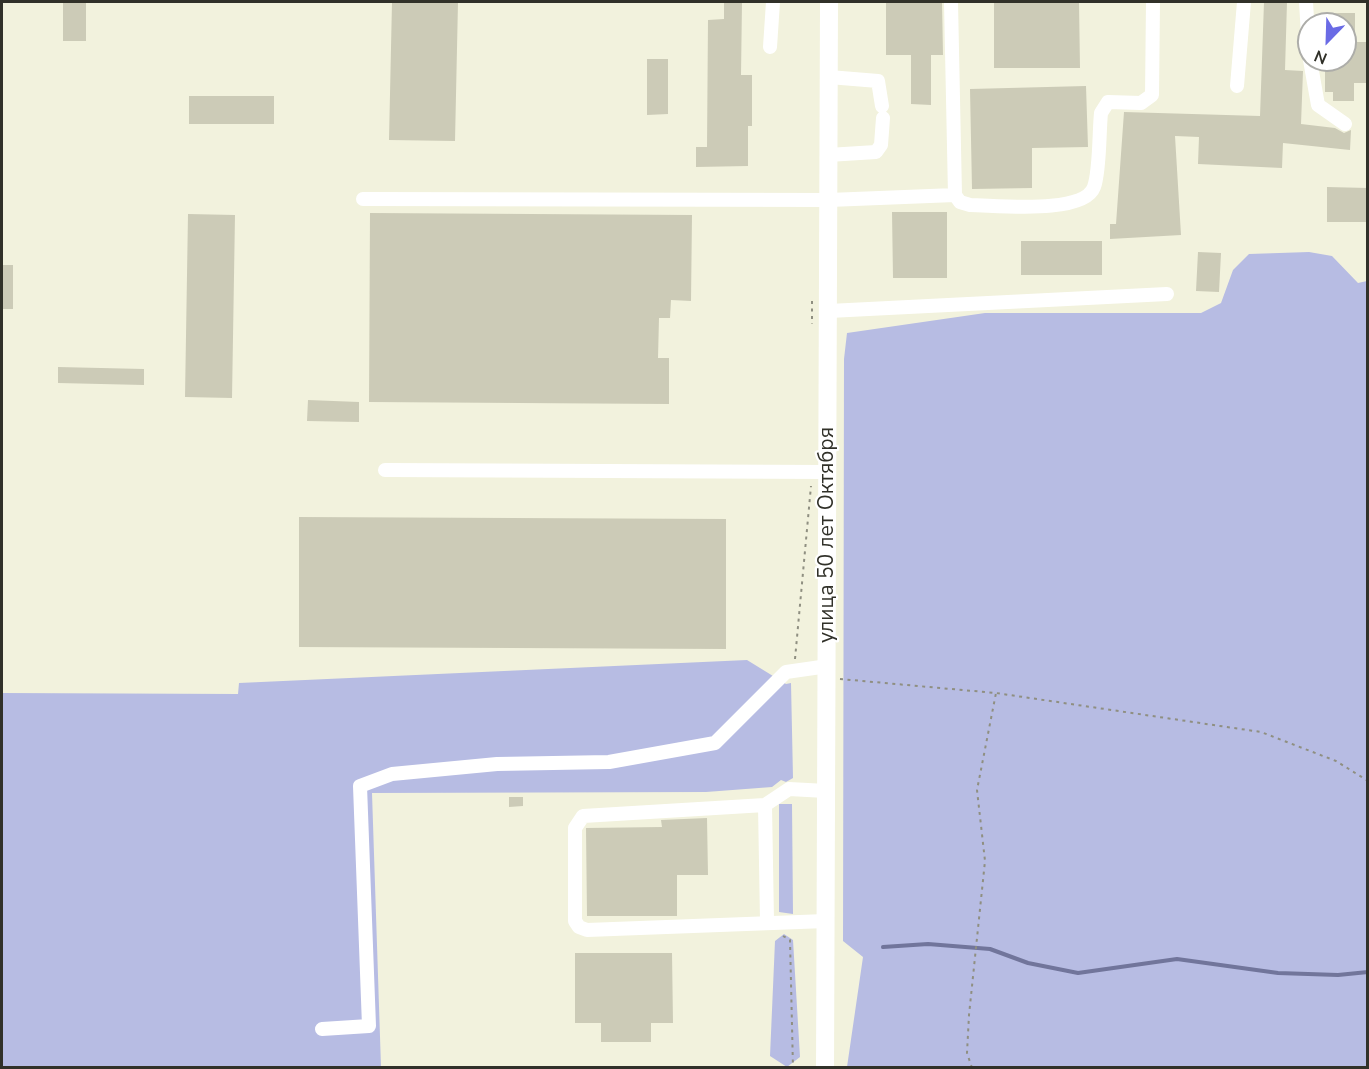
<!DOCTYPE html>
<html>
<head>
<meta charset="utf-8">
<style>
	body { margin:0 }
	#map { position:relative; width:1369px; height:1069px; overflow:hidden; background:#f2f2dd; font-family:"Nunito Sans",sans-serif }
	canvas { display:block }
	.frame { position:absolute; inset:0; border:3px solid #313129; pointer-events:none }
	.north { position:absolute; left:1297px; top:12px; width:60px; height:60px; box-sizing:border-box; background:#fff; border:2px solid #adada9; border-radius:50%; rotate:203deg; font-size:16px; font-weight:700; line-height:24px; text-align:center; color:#313129 }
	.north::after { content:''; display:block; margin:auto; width:21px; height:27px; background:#6a6be5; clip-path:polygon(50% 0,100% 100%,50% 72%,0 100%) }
</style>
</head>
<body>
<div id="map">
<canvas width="1369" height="1069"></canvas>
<div class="frame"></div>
<div class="north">N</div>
</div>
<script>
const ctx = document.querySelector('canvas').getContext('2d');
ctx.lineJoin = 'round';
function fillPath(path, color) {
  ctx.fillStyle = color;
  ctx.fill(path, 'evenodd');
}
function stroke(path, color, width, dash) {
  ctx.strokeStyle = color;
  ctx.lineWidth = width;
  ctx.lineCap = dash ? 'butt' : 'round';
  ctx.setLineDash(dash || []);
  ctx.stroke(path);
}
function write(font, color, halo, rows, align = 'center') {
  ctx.font = font + ' "Nunito Sans",sans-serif';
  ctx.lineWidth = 4.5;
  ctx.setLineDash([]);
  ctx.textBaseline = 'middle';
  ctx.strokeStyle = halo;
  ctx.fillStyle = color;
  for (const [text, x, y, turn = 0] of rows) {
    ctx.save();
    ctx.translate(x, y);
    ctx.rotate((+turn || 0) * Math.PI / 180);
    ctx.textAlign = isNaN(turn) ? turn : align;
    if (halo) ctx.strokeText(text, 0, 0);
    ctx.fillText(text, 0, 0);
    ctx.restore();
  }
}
fillPath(new Path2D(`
	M1309 252 1332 256 1358 283 1367 281V1067H847L863 957 843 941 844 359 847 333 985 313H1201L1221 303 1233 270 1249 254Z
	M747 660 786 684 791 683 793 778 786 782 781 780 772 787 706 792 372 793 381 1067 2 1068V693L238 694 239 683Z
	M779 804H792L793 914 779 912Z
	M784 934 793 940 800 1057 787 1067 770 1056 775 941Z`), '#b7bce3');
stroke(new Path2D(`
	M883 947 928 944 990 949 1028 963 1078 973 1177 959 1278 973 1338 975 1368 972`), '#71759b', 4);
fillPath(new Path2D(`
	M63 2H86V41H63Z
	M392 2H458L455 141 389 140Z
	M724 2H742L741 75H752V126H748V166L696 167V147H707L708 20 724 19Z
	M886 2H942L943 55H931V105L911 104V55H886Z
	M994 2H1079L1080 68H994Z
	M1264 2H1287L1285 70 1303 71 1301 124 1335 128 1344 133 1351 130 1350 150 1283 143 1282 168 1198 164 1199 137 1175 136 1181 235 1110 239V224H1116L1124 112 1260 116Z
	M1322 13H1355V42H1367L1368 83H1354V101H1333V92H1325V60H1345V24H1322Z
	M647 59H668V114L647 115Z
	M1086 86 1088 147 1032 148V188L972 189 970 89Z
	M189 96H274V124H189Z
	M1327 187 1368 188V222H1327Z
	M892 212H947V278H893Z
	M370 213 692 215 691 301 671 300 670 318H659L658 358H669V404L369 402Z
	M188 214 235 215 232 398 185 397Z
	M1021 241H1102V275H1021Z
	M1198 252 1221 253 1219 292 1196 291Z
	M2 265H13V309H2Z
	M58 367 144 369V385L58 383Z
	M308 400 359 402V422L307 421Z
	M299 517 726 519V649L299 647Z
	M509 797H523V806L509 807Z
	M707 818 708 875H677V916H587L586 828 662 827 661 820Z
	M575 953H672L673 1023H651V1042H601V1023H575Z`), '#cccbb7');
stroke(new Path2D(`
	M812 301V324
	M795 659 811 486
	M840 679 996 693 1261 732 1336 761 1368 781
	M783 936 790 940 793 1068
	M972 1068 967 1053 969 1015 985 861 977 790 996 693`), '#8f8f81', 2, [3, 4.5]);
stroke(new Path2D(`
	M951 2 955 195 960 202 970 205C996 205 1084 215 1094 187 1100 171 1099 132 1101 113L1108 102 1141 103 1152 95 1153 2
	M1306 2 1309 52
	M770 47 773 2
	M1310 60 1318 105 1345 124
	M829 77 878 81 882 106
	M1237 86 1244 2
	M828 155 876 152 881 145 883 118
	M363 199 829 200 955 195
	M829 311 1167 294
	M385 470 827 472
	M765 805 767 921
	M826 921 587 930 579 927 575 921V828L583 816 765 805 789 789 826 791
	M322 1029 369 1026 360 786 392 774 497 764 609 762 715 743 786 672 828 666`), '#fff', 14);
stroke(new Path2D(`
	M825 1068 829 2`), '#fff', 18);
write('21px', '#313129', '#fff', [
	["улица 50 лет Октября",828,535,-90]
]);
</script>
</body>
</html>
